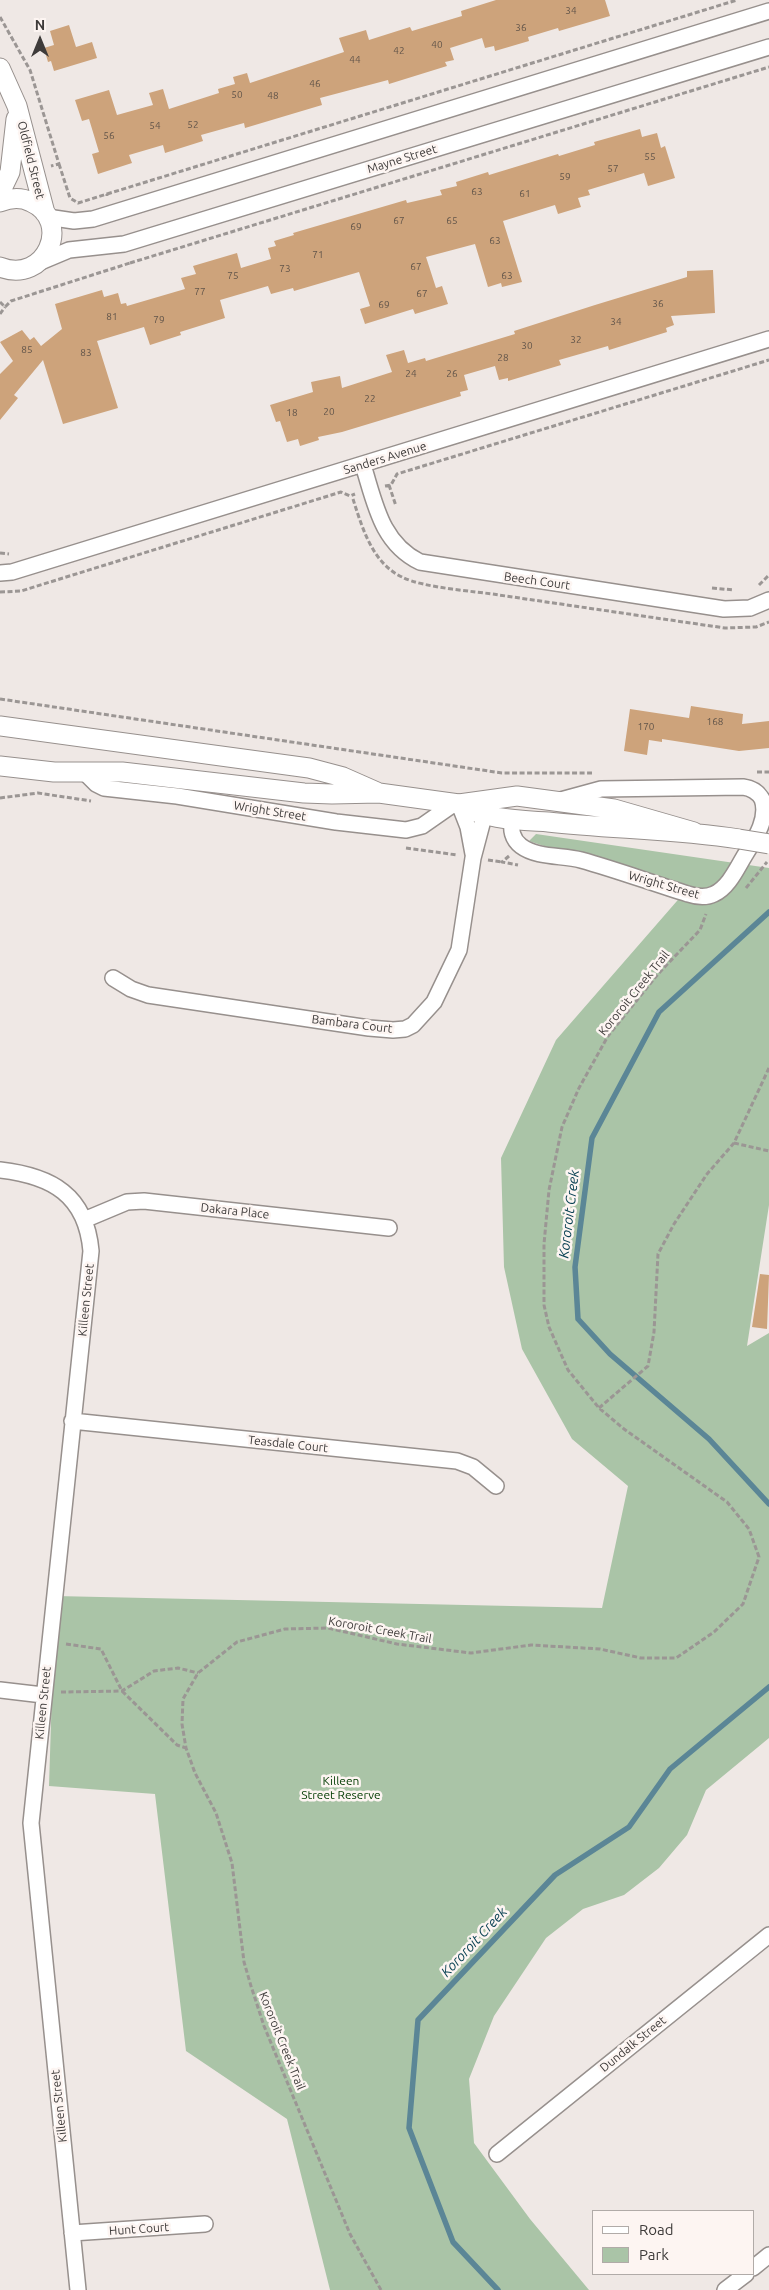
<!DOCTYPE html>
<html>
<head>
<meta charset="utf-8">
<style>
	body { margin:0 }
	#map { position:relative; width:769px; height:2290px; overflow:hidden; background:#efe8e5; font-family:Ubuntu,sans-serif }
	canvas { display:block }
	.legend { position:absolute; left:592px; top:2210px; width:162px; height:65px; box-sizing:border-box; background:#fdf5f2; border:1px solid #b1aba8; margin:0; padding:6px 9px; list-style:none; font-size:15px; color:#3e3b3a }
	.legend li { display:flex; align-items:center; gap:10px; height:25px }
	.legend b { width:25px; border:1px solid #b1aba8 }
	.north { position:absolute; left:15px; top:15px; width:50px; height:50px; -webkit-text-stroke:4px #fdf5f2; paint-order:stroke; rotate:0deg; font-size:14px; font-weight:700; line-height:20px; text-align:center; color:#3e3b3a }
	.north::after { content:''; display:block; margin:auto; width:18px; height:22px; background:#3e3b3a; clip-path:polygon(50% 0,100% 100%,50% 72%,0 100%) }
</style>
</head>
<body>
<div id="map">
<canvas width="769" height="2290"></canvas>
<ul class="legend">
<li><b style="height:6px;background:#fff"></b>Road</li>
<li><b style="height:14px;background:#aac4a7"></b>Park</li>
</ul>
<div class="north">N</div>
</div>
<script>
const ctx = document.querySelector('canvas').getContext('2d');
ctx.lineJoin = 'round';
function fillPath(path, color) {
  ctx.fillStyle = color;
  ctx.fill(path, 'evenodd');
}
function stroke(path, color, width, dash) {
  ctx.strokeStyle = color;
  ctx.lineWidth = width;
  ctx.lineCap = dash ? 'butt' : 'round';
  ctx.setLineDash(dash || []);
  ctx.stroke(path);
}
function write(font, color, halo, rows, align = 'center') {
  ctx.font = font + ' Ubuntu,sans-serif';
  ctx.lineWidth = 5;
  ctx.setLineDash([]);
  ctx.textBaseline = 'middle';
  ctx.strokeStyle = halo;
  ctx.fillStyle = color;
  for (const [text, x, y, turn = 0] of rows) {
    ctx.save();
    ctx.translate(x, y);
    ctx.rotate((+turn || 0) * Math.PI / 180);
    ctx.textAlign = isNaN(turn) ? turn : align;
    if (halo) ctx.strokeText(text, 0, 0);
    ctx.fillText(text, 0, 0);
    ctx.restore();
  }
}
fillPath(new Path2D(`
	M536 834 769 868V1205L747 1346 769 1333V1738L706 1790 687 1835 659 1868 624 1895 583 1909 546 1938 494 2016 469 2079 474 2143 530 2219 589 2290H330L287 2119 186 2051 155 1794 49 1786 55 1596 602 1608 628 1486 572 1439 522 1349 504 1267 501 1158 556 1040 690 886 576 852 547 847 529 841Z`), '#aac4a7');
stroke(new Path2D(`
	M769 912 659 1012 592 1138 575 1267 578 1319 610 1354 709 1439 769 1504
	M498 2290 453 2242 409 2128 418 2020 555 1875 629 1827 670 1769 769 1687`), '#5b8696', 5.5);
fillPath(new Path2D(`
	M496 0H605L610 16 559 31 558 28 528 37 529 41 495 51 494 46 485 48 482 38 450 48 454 60 445 62 447 66 389 84 388 80 320 98 322 105 245 128 244 123 201 135 203 141 165 153 163 145 129 155 132 163 98 174 92 154 99 152 89 119 82 121 75 100 109 90 117 115 153 105 149 93 163 89 169 109 219 93 218 89 235 84 233 77 247 73 250 83 344 52 339 38 366 30 369 40 410 27 412 31 462 16 461 11Z
	M69 25 76 47 92 42 97 58 54 71 51 61 48 62 44 48 54 45 50 31Z
	M640 129 642 137 657 133 661 148 665 146 675 178 648 186 644 173 588 190 590 195 578 198 581 207 558 214 555 205 503 221 522 282 502 287 501 283 488 287 475 244 426 257 436 288 442 286 448 304 415 314 413 309 365 324 360 309 370 306 359 272 294 291 293 288 271 294 268 286 220 300 225 318 180 332 181 335 150 345 144 327 97 341 118 408 63 424 43 360 14 395 18 398 0 420V374L13 361 0 342 22 330 30 340 34 337 41 346 62 329 55 304 102 290 104 297 118 293 121 304 126 303 127 306 185 289 181 278 196 274 193 266 237 253 241 268 271 259 268 248 276 246 274 241 294 235 293 233 406 200 407 203 442 195 440 190 457 186 456 182 488 172 489 175 558 154 559 156 595 145 594 142Z
	M713 270 715 313 671 316 674 325 666 328 667 332 609 350 608 346 559 360 561 365 508 381V378L499 380 495 366 464 375 468 390 460 392 461 396 342 432 318 437 319 440 300 446 298 439 287 442 280 421 276 422 270 405 313 392 311 382 340 376 342 388 392 372 386 355 404 350 408 363 425 358 426 361 515 334 514 331 595 305 687 277V271Z
	M691 706 743 714 742 724 769 721V748L739 751 662 739V742L649 740 647 755 624 751 630 709 689 718Z
	M760 1274 769 1275 767 1329 752 1327Z`), '#cda37b');
const minor = new Path2D(`
	M47 217 74 221 93 219 769 11
	M38 263 69 250 124 244 769 47
	M363 465C375 503 381 543 420 562L724 609 750 608 769 600
	M0 573 12 572 769 339
	M84 772 96 784 104 788 177 796 336 822 406 830 422 826 455 803
	M459 804 468 827 473 854
	M514 819C509 829 513 840 521 846 537 858 563 855 581 860 617 870 652 883 688 894 697 897 706 898 714 894 729 887 737 868 745 855 755 839 769 818 762 799 758 792 751 788 743 787L601 789 557 801
	M113 978 131 989 148 995 369 1028 393 1030 405 1029 413 1025 434 1002 459 950 473 858 487 805
	M0 1170C52 1176 86 1195 91 1251L31 1823 78 2290
	M84 1220 127 1202 144 1201 389 1228
	M72 1421 457 1461 473 1467 496 1486
	M0 1690 43 1695
	M497 2154 769 1935
	M72 2233 205 2224
	M753 2268 769 2255
	M725 2290 746 2274`);
const tertiary = new Path2D(`
	M0 68 17 106 45 213
	M0 193 10 172 16 119
	M0 202C10 198 21 197 31 202 73 221 46 285 0 267
	M0 726 309 768 343 777 377 792
	M0 766 54 772H122L304 793 332 794 379 793 459 804 517 796 614 809 694 832
	M459 804C486 820 518 820 548 822 612 829 676 829 739 839`);
stroke(minor, '#97908d', 18);
stroke(tertiary, '#97908d', 21);
stroke(new Path2D(`
	M0 17 30 70 59 164 51 166
	M59 164 70 198 78 203 107 194V196
	M107 194 737 0
	M130 263 769 67
	M0 302 5 307 11 301 130 263
	M0 314 5 307
	M389 485 396 506
	M385 486 391 485 397 474 769 360
	M353 499C362 527 372 563 402 577 423 588 474 591 499 595 574 606 649 617 725 628L756 627 769 622
	M0 553 9 554
	M759 585 769 575
	M712 588 734 590
	M0 592 21 591 341 492 350 496 355 494
	M0 699 502 773H592
	M757 772H769
	M0 798 38 793 91 801
	M406 848 457 855
	M509 856 502 862 518 865
	M488 860 502 862
	M746 888 767 862
	M734 1143 769 1151
	M599 1408 648 1366 654 1332 658 1254 674 1224 707 1174 734 1143 769 1068
	M66 1644 101 1649 122 1691 177 1745 186 1748
	M61 1692 122 1691 154 1671 178 1668 198 1673
	M381 2290 350 2234 264 2026 251 1986 244 1962 232 1863 216 1813 195 1773 186 1748 182 1724 183 1699 198 1673 237 1642 285 1629 328 1628 397 1644 471 1653 531 1645 600 1649 641 1658H676L714 1632 743 1604 759 1557 749 1529 727 1502 624 1429 599 1408 568 1370 549 1327 544 1305V1244L549 1190 562 1127 579 1088 608 1036 658 974 700 930 706 914`), '#9b9694', 3, [5, 2.5]);
stroke(minor, '#fff', 15);
stroke(tertiary, '#fff', 19);
const tertiaryBridge = new Path2D(`
	M739 839 769 844`);
stroke(tertiaryBridge, '#97908d', 21, []);
stroke(tertiaryBridge, '#fff', 19);
write('10px', '#62554a', null, [
	["34",571,11],
	["36",521,28],
	["40",437,45],
	["42",399,51],
	["44",355,60],
	["46",315,84],
	["50",237,95],
	["48",273,96],
	["52",193,125],
	["54",155,126],
	["56",109,136],
	["55",650,157],
	["57",613,169],
	["59",565,177],
	["63",477,192],
	["61",525,194],
	["67",399,221],
	["65",452,221],
	["69",356,227],
	["63",495,241],
	["71",318,255],
	["67",416,267],
	["73",285,269],
	["75",233,276],
	["63",507,276],
	["77",200,292],
	["67",422,294],
	["36",658,304],
	["69",384,305],
	["81",112,317],
	["79",159,320],
	["34",616,322],
	["32",576,340],
	["30",527,346],
	["85",27,350],
	["83",86,353],
	["28",503,358],
	["24",411,374],
	["26",452,374],
	["22",370,399],
	["20",329,412],
	["18",292,413],
	["168",715,722],
	["170",646,727]
]);
write('12px', '#3e3b3a', '#fdf5f2', [
	["Mayne Street",402,159,-17],
	["Oldfield Street",31,160,76],
	["Sanders Avenue",385,458,-17],
	["Beech Court",537,581,8],
	["Wright Street",270,811,9],
	["Wright Street",664,885,16],
	["Kororoit Creek Trail",634,993,-51],
	["Bambara Court",352,1024,7],
	["Dakara Place",235,1211,6],
	["Killeen Street",86,1300,-84],
	["Teasdale Court",288,1444,6],
	["Kororoit Creek Trail",380,1630,10],
	["Killeen Street",43,1703,-84],
	["Kororoit Creek Trail",282,2041,68],
	["Dundalk Street",633,2044,-39],
	["Killeen Street",59,2106,-96],
	["Hunt Court",139,2229,-4]
]);
write('12px', '#013b00', '#fdf5f2', [
	["Killeen",341,1781],
	["Street Reserve",341,1795]
]);
write('italic 14px', '#0b4355', '#fdf5f2', [
	["Kororoit Creek",569,1214,-83],
	["Kororoit Creek",474,1942,-47]
]);
</script>
</body>
</html>
